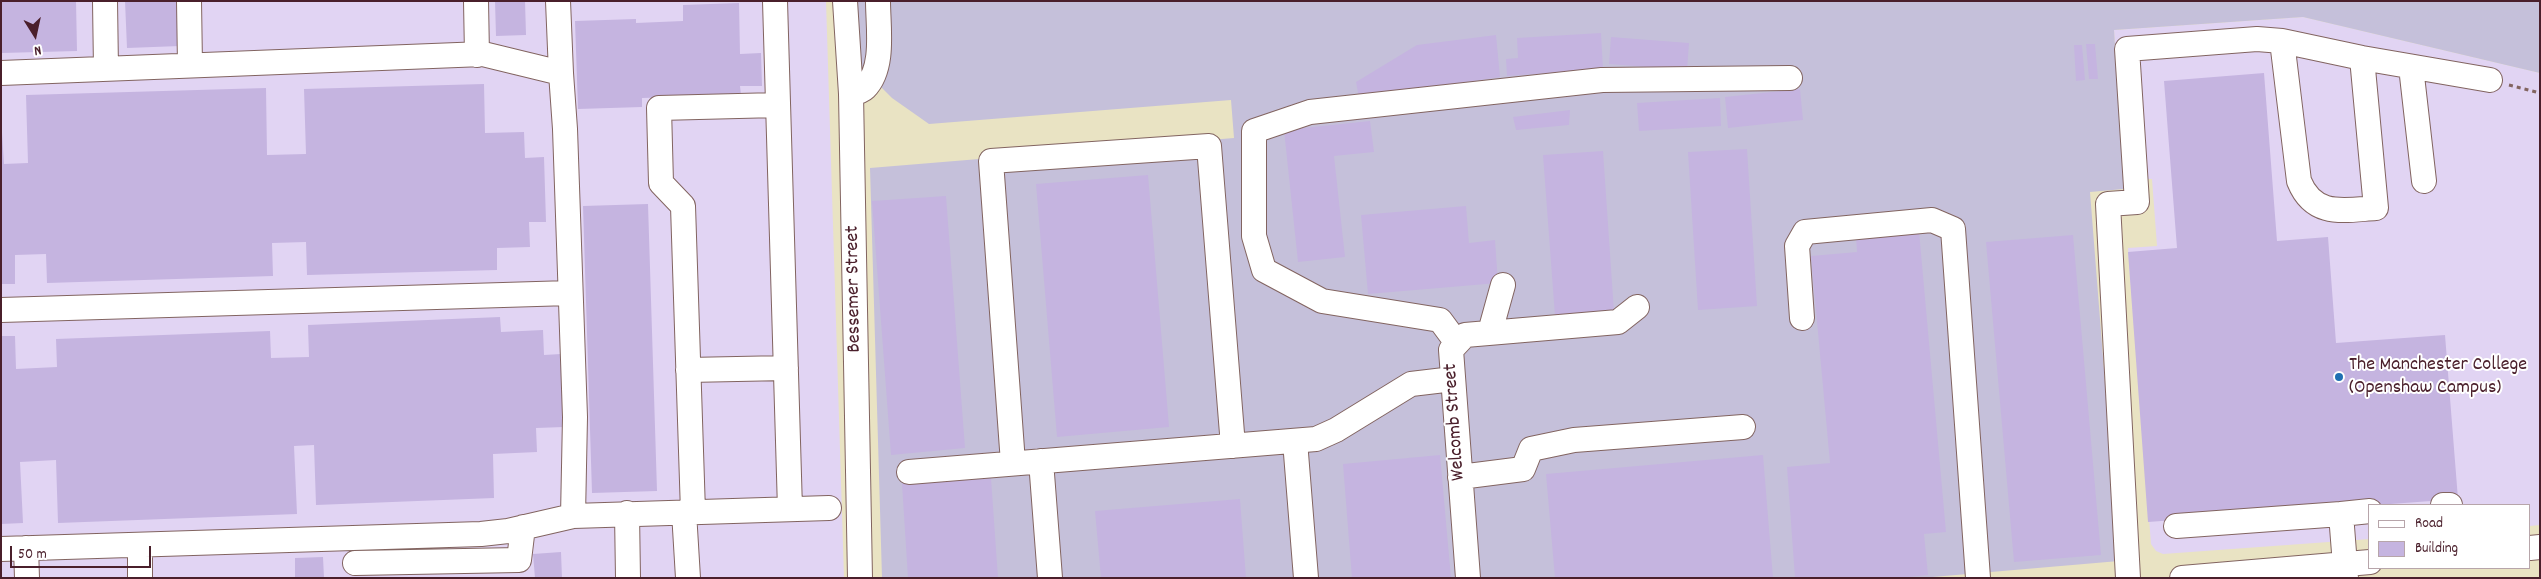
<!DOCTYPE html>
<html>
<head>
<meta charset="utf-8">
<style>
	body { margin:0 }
	#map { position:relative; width:2541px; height:579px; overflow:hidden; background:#e9e3c3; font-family:Dekko,sans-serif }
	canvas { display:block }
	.frame { position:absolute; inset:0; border:2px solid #4a1f2b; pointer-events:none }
	.legend { position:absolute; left:2368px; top:504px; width:162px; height:65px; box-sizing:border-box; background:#fff; border:1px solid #b7a5aa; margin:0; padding:6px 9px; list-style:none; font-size:15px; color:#4a1f2b }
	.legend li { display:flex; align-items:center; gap:10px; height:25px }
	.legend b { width:25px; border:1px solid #b7a5aa }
	.north { position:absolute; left:10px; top:10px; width:50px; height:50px; -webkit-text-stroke:4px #fff; paint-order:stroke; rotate:170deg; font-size:14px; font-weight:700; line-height:20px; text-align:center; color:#4a1f2b }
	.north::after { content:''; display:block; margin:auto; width:18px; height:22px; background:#4a1f2b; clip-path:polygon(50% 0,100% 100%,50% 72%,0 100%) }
	.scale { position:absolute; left:10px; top:546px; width:141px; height:22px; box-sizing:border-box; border:2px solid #4a1f2b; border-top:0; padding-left:6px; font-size:15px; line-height:18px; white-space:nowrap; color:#4a1f2b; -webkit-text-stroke:4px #fff; paint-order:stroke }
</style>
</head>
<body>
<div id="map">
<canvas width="2541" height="579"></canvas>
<div class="frame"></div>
<ul class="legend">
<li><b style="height:6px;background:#fff"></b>Road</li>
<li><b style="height:14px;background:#c5b4e0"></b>Building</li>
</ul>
<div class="north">N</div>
<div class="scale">50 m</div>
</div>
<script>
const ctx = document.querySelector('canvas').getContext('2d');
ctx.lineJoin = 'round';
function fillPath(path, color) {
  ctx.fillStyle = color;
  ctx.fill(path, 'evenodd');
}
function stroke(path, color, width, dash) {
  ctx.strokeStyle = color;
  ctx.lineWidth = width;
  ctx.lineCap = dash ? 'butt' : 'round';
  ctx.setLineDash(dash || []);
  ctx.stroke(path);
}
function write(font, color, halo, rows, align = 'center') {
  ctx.font = font + ' Dekko,sans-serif';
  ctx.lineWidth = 4;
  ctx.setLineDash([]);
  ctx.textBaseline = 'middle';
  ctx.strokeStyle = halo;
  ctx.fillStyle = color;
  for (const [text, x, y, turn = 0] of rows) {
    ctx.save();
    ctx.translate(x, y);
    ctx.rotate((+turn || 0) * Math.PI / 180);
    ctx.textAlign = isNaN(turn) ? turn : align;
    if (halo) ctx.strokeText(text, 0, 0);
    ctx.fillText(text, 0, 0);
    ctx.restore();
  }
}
fillPath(new Path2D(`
	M1 1H826L844 578H1Z
	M2303 17 2540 73V525L2530 526V505H2370V539L2163 554 2156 551 2151 544 2128 248 2157 246 2152 179H2123L2114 30Z`), '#e1d4f3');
fillPath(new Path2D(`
	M854 1H2540V73L2303 17 2114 30 2124 189 2090 192 2119 561 1921 578H882L870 168 1234 138 1231 100 929 124 892 98 854 60Z`), '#c5c0da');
fillPath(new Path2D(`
	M1 1H76L77 51 1 53Z
	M125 1H178L180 46 127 48Z
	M495 1H525L526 35 496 36Z
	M739 3 740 54 761 53 762 86H740L741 95 642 98V107L578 109 575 21 636 19V23L683 21V5Z
	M1601 33 1603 69 1507 76 1506 59 1518 58 1517 38Z
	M1496 35 1500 77 1359 98 1356 82 1417 45Z
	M1611 37 1689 43 1687 70 1609 64Z
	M2086 44H2095L2098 79H2089Z
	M2074 45H2082L2085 80 2076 81Z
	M2264 73 2277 241 2328 237 2336 343 2445 335 2458 499 2148 522 2128 252 2177 248 2164 81Z
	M484 84 485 133 524 132 525 158 544 157 546 222H529L530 247 497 248V270L307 275 306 242 272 243 273 276 47 283 46 254 15 255V284H1V117L4 164 28 163 26 95 266 88 267 155 306 154 304 89Z
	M1800 89 1803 120 1728 128 1725 97Z
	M1720 98 1721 126 1639 131 1637 103Z
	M1570 110 1569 125 1516 130 1513 117Z
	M1370 121 1374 152 1334 156 1345 257 1298 262 1284 130Z
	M1747 149 1757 306 1698 310 1688 152Z
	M1603 151 1614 312 1555 316 1543 155Z
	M1148 175 1169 427 1057 437 1036 184Z
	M946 196 965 448 891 455 872 201Z
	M648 204 657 491 592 493 583 206Z
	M1466 206 1469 243 1495 240 1498 283 1368 294 1361 215Z
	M1919 231 1946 532 1924 534 1928 575 1899 578H1795L1787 467 1830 463 1811 256 1857 252 1856 237Z
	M2073 235 2101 555 2014 562 1986 242Z
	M500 317 501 332 543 330 544 355 561 354 564 427 536 428 537 452 493 454 494 498 316 505 314 445 294 446 297 514 58 523 56 460 20 462 23 523 1 524V336H15L16 369 57 367 56 339 270 331 271 358 309 357 308 325Z
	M1440 455 1451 578H1352L1343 464Z
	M1763 455 1773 578H1555L1546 474Z
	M991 478 998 578H908L902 484Z
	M1240 499 1246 578H1101L1095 511Z
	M561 552 562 578H535L533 554Z
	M323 557 324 578H295V558Z`), '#c5b4e0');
const minor = new Path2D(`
	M105 1 106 69
	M189 1 190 65
	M476 1 477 55
	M558 1 561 73
	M775 1 790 509
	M845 1 851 94 860 578
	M2282 41 2299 181C2314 218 2344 210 2376 208L2362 58
	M2411 67 2424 181
	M1 73 483 54 561 73 565 129 575 417 573 516
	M851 94C855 93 862 91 865 88 885 68 878 27 878 1
	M1 310 570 293
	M1802 318 1797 246 1805 232 1932 220 1953 229 1978 578
	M1490 332 1503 285
	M1457 343 1440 320 1322 301 1264 270 1254 236V131L1310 112 1602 80 1790 78
	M688 370 786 368
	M1295 441 1306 578
	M1041 461 1050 578
	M1013 463 991 161 1209 146 1233 446
	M909 472 1316 439 1336 430 1411 384 1453 379
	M1460 477 1523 469 1531 449 1574 440 1743 427
	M2443 505H2450
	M684 512 688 578
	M693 512 683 206 661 183 659 108 778 105
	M627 513 628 578
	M2341 514 2370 511
	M2176 526 2341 514 2346 578
	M140 545V578
	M26 548 27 578
	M2530 548 2540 547
	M1 549 481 534 508 531 573 516 829 508
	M355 563 519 560 523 527
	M1468 578 1451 350 1465 335 1618 322 1637 307
	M2128 578 2108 204 2137 202 2127 49 2257 39 2282 41 2362 58 2490 80
	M2182 578 2370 562`);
stroke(minor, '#826460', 26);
stroke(new Path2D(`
	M2509 85 2540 93`), '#826460', 3, [4, 4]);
stroke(minor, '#fff', 24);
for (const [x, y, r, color] of [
	[2339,377,5,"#1f6fb2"]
]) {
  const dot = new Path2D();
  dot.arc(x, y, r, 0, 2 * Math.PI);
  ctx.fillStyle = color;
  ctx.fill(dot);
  stroke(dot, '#fff', 2);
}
write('20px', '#4a1f2b', '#fff', [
	["Bessemer Street",855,289,-91],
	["Welcomb Street",1456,422,-94]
]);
write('20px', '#4a1f2b', '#fff', [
	["The Manchester College",2349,366],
	["(Openshaw Campus)",2349,389]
], 'left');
</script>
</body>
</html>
